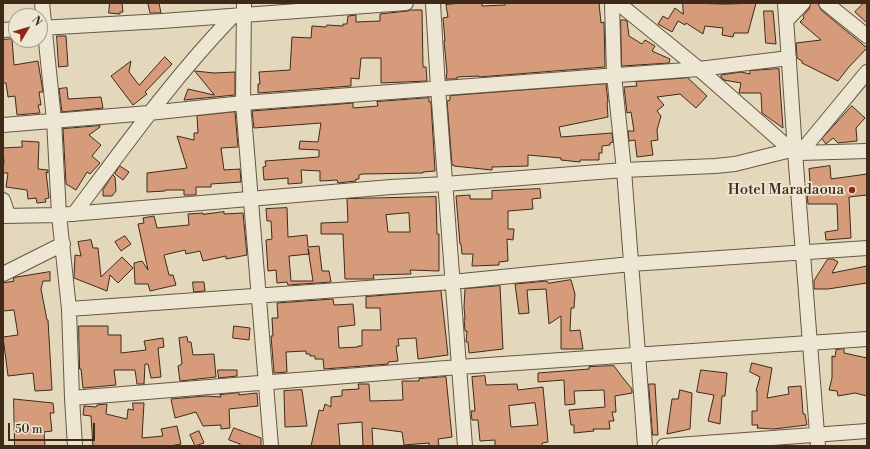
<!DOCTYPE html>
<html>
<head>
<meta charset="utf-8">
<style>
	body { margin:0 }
	#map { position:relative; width:870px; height:449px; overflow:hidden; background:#e3d8bc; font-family:"Libre Bodoni",serif }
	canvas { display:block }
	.frame { position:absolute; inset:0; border:4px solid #3f2a1a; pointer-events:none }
	.north { position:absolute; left:8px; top:8px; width:40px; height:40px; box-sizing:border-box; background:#ede6d3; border:1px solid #a79b89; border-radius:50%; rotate:52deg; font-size:11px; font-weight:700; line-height:16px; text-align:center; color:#3f2a1a }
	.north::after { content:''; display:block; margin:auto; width:14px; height:18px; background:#8f2418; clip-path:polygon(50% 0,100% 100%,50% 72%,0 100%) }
	.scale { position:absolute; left:8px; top:423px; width:87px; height:18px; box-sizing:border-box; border:2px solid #3f2a1a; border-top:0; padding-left:5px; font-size:12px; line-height:14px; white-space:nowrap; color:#3f2a1a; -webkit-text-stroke:3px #ede6d3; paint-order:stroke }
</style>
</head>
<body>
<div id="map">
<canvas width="870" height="449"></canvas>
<div class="frame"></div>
<div class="north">N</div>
<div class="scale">50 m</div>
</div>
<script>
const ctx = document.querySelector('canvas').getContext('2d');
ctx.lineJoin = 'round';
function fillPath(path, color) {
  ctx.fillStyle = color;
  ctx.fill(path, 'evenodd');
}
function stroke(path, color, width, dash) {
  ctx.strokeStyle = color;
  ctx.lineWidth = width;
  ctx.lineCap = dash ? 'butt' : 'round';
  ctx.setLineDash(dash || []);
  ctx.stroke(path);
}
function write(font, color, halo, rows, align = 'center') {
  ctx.font = font + ' "Libre Bodoni",serif';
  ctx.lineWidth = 3.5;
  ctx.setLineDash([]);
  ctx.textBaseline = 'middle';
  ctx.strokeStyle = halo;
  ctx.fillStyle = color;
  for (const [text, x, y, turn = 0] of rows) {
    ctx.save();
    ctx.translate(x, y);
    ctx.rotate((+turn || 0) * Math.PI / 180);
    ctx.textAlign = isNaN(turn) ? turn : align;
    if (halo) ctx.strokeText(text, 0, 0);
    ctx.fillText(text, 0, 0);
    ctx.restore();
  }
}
const building = new Path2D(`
	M110 3H122L123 12H120V14L109 13Z
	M159 3 161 13H150L148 4Z
	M461 3H482V6L505 5V3H599L601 23 604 22 605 67 479 77V76L457 77V79H446L447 72 444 41H445L443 18 448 17 446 5Z
	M683 3 726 4 756 3 748 33H734L733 37 722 35 723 28 705 26 703 34 686 23 685 25 678 21 672 32 658 24 663 16 668 19 675 8 683 14Z
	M811 3H818L821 10 867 48 848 68 838 81 802 63V61L797 58 796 43 821 40 800 22 804 18 803 16 809 9Z
	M864 3H867V23L855 12Z
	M411 10H422L423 67H426L427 81 381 83V58H361L359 79 351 78V86L258 93V84H260L259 72 290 70 292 37 311 38 312 26 326 27 327 25 343 26V24H347L348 16 356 15V22L380 21V14L407 11Z
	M764 11H773L776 44 766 43Z
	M621 20H625L627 21 629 36 642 44 645 40 655 46 652 51 670 59 669 63 622 66Z
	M57 36H66L68 66 59 67Z
	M12 39 14 65 38 61 43 92H39L41 105H38L40 113 17 115 15 96 8 97 6 83H3V40Z
	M165 57 172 64 145 92 147 94 133 105 111 76 131 61 129 72 139 85Z
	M779 69 780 86 783 128 762 113 761 93H739L741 83 724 80 721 77V75L741 72 750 74V71Z
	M195 71 214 73 235 72V95L184 100 188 89 214 95Z
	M688 78 707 96 696 108 680 94 657 97 664 105 657 111 661 116 657 130 658 140 651 141 653 155 637 157 635 140 629 141 628 131H634L631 112 627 113 624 87 637 86 636 82Z
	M606 84 608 102H607L608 117 559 127 561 137 612 133 613 142 610 143V145L602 146V153H599V160H580V162L561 160V158L528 155V166L492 167V170L454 166V165H452L447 101 450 100V96Z
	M67 88 68 99 101 97 103 108 62 112 59 89Z
	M429 98V102H431L435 171 423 172V173L362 174 359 175V179H356V181L338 183 337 180 320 181V171L301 170 302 183 288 184V178L264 180 263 167 266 166 265 161 319 157V150L299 149 300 141 318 142 321 123 254 128 252 111 353 103V108L378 106 377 102Z
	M852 106 865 118 856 128 857 141 838 143 833 138 826 144 822 139Z
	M235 112 238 147 221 148 224 170 240 169 241 182 211 184V187H196V195H184V190H165V191L147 192V173L187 168 177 136 194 140V133H198L197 116Z
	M100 126V127L89 135 101 145 92 156 100 163 90 174 87 172 76 190 66 184 63 129Z
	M22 141 39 142 38 169 48 170V173L46 172 49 198 45 199 46 202 37 203 36 198 28 199 27 190 6 187 8 173H3V163H4L3 148 22 147Z
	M120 166 129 172 123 180 115 174Z
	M830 166 831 179 867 174V195L849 197 851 238 826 240 825 232 838 230 837 204H808L807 194H811L809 169Z
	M113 175 115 177 116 191 112 196H103V190Z
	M540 189 541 198 532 199 533 209 508 211V229H514L513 240 507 239 508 261 499 262V265L472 266 473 254H462L461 244H460L456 196 470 195V199H492V191Z
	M436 197 437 234H439V271L410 270 411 274 373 275 374 279H345L343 234H321V223L348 222 347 199ZM409 213 410 232H388L386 215Z
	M287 208 288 237 307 235 308 247 319 246 322 271H329L331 282 288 285 287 282 277 283 276 270 268 271 266 240 272 239 271 221H267L266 209ZM308 249 313 281H291L289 256 309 254Z
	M224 212V214L243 213 247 255 226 259V256L203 261 200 251 186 254 185 250 164 255 169 275H173L176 285 150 291 148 284H135L134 263 142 261 148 270 138 224 144 223 143 218 154 216 157 228 189 225 188 214 203 213V214Z
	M125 236 131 244 121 251 115 242Z
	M91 240 93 248H98L101 277 122 257 133 268 118 283 110 275 107 291 74 278 75 255 81 256 78 242Z
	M828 259H833L838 262 832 273 867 266V283L828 289H814V281Z
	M50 272V281H43L41 289 47 320H48L52 390 35 391 33 373 8 376 3 337 18 335 14 310 3 311V283L14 281 13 278 17 277Z
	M571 280 575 294 574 308H571L570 331 580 330 583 349H561V316L549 324 546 289 527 290 529 313 519 314 515 284 547 281 548 283Z
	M193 282H204L205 291 194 292Z
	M500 286 503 349 469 353 468 342H466L467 331H465L464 319H465L464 307 465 289Z
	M441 291 448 355 418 359 416 338 398 339 399 346H396L398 361 388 362V364L324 369 323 359H315V356H310V354H306V351L286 352 287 372 274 373 271 336H273L272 318H278L277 303 333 299 334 305 353 304 355 325 338 327 339 348 358 347V346H362V330H381L380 308H366V297Z
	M79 326H108V335H121V353L146 350 144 341 163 338 164 347 158 348 161 377 151 378 148 364H145L144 384H137L135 370H114L116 385 83 388 81 369H80Z
	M234 326 250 328 249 340 233 338Z
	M187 337 188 342H191L193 355 214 354 216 377 180 381 178 366 182 364 179 338Z
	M844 349V353L867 358V396L855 393 838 396 837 391 829 390 832 378V356L835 357 836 350Z
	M752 363 772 368 767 398 789 394 788 387 801 386 803 414H805L807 425 774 429 757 428 758 425H752V411H757V391H756L760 377 750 372Z
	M614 366 623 378 632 389V393L615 396 616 412H612L614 421H609L610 429H593L594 431 574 433V425H571L569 410 605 407 604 390 574 391 575 404 565 405 564 380 538 382V373L589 369V367Z
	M218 370H237V376L219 378Z
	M701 370 727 373 725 396H722L720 424 708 421 714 395 697 392Z
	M485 376 486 385 517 384 518 390 543 387 548 442 542 443V446H495V440L480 441 478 420H472L471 411H475L472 377ZM535 403 538 425 511 427 509 406Z
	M446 377 452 437 438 439 439 446H429V443L404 445 402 432 372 428 373 446H363L362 422 338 424 340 446H311L319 410 323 411 325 404 331 407V397L342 396V390L359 389 358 384H369L370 401 403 400 402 381H419V379Z
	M649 384H655L658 435H653Z
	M302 390 307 426 285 427 284 391Z
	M680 390 692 393 690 429 667 434 672 399H678Z
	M239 393V395L257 393 258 406 229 409 230 428 221 429V425L203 426 196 412 175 418 171 399 205 396 221 397 220 395Z
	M14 399 53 403 54 413H50L52 431 44 432 45 446H15Z
	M133 403H144L142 438 163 436 161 429 177 426 181 444 170 446H93L91 416 83 415 84 406 96 407 97 405 107 404 106 414 127 419 128 409 133 410Z
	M234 428 261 438V446H240V444L229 440Z
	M199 431 204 443 195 446 190 435Z`);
fillPath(building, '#d59b7b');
stroke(building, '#3f2a1a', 1);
const minor = new Path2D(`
	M42 3 54 120 59 215 69 309 72 398 75 446
	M244 3 243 103 271 446
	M433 3 438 88 465 446
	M612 3 614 75 624 170 645 446
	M618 3 699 69 791 150 800 153 867 151
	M785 3 795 152 818 446
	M826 3 867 36
	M786 21 803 3
	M40 28 162 21 406 3
	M3 30 16 29
	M3 125 149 113 243 103 699 69 789 58
	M800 153 867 72
	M3 200 8 215
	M74 214C124 147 174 77 232 17
	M3 216 59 215 391 187 445 184 624 170 715 166 735 164 791 150
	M3 274 63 244
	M69 309 452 282 631 264 867 248
	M72 398 459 367 867 339
	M664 446 867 431`);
stroke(minor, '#685642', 16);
stroke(minor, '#ede6d3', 14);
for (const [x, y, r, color] of [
	[852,190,4,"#8f2418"]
]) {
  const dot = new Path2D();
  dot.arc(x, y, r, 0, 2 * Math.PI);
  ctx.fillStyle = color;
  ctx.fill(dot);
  stroke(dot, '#ede6d3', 1.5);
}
write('15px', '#3f2a1a', '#ede6d3', [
	["Hotel Maradaoua",844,190]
], 'right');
</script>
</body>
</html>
